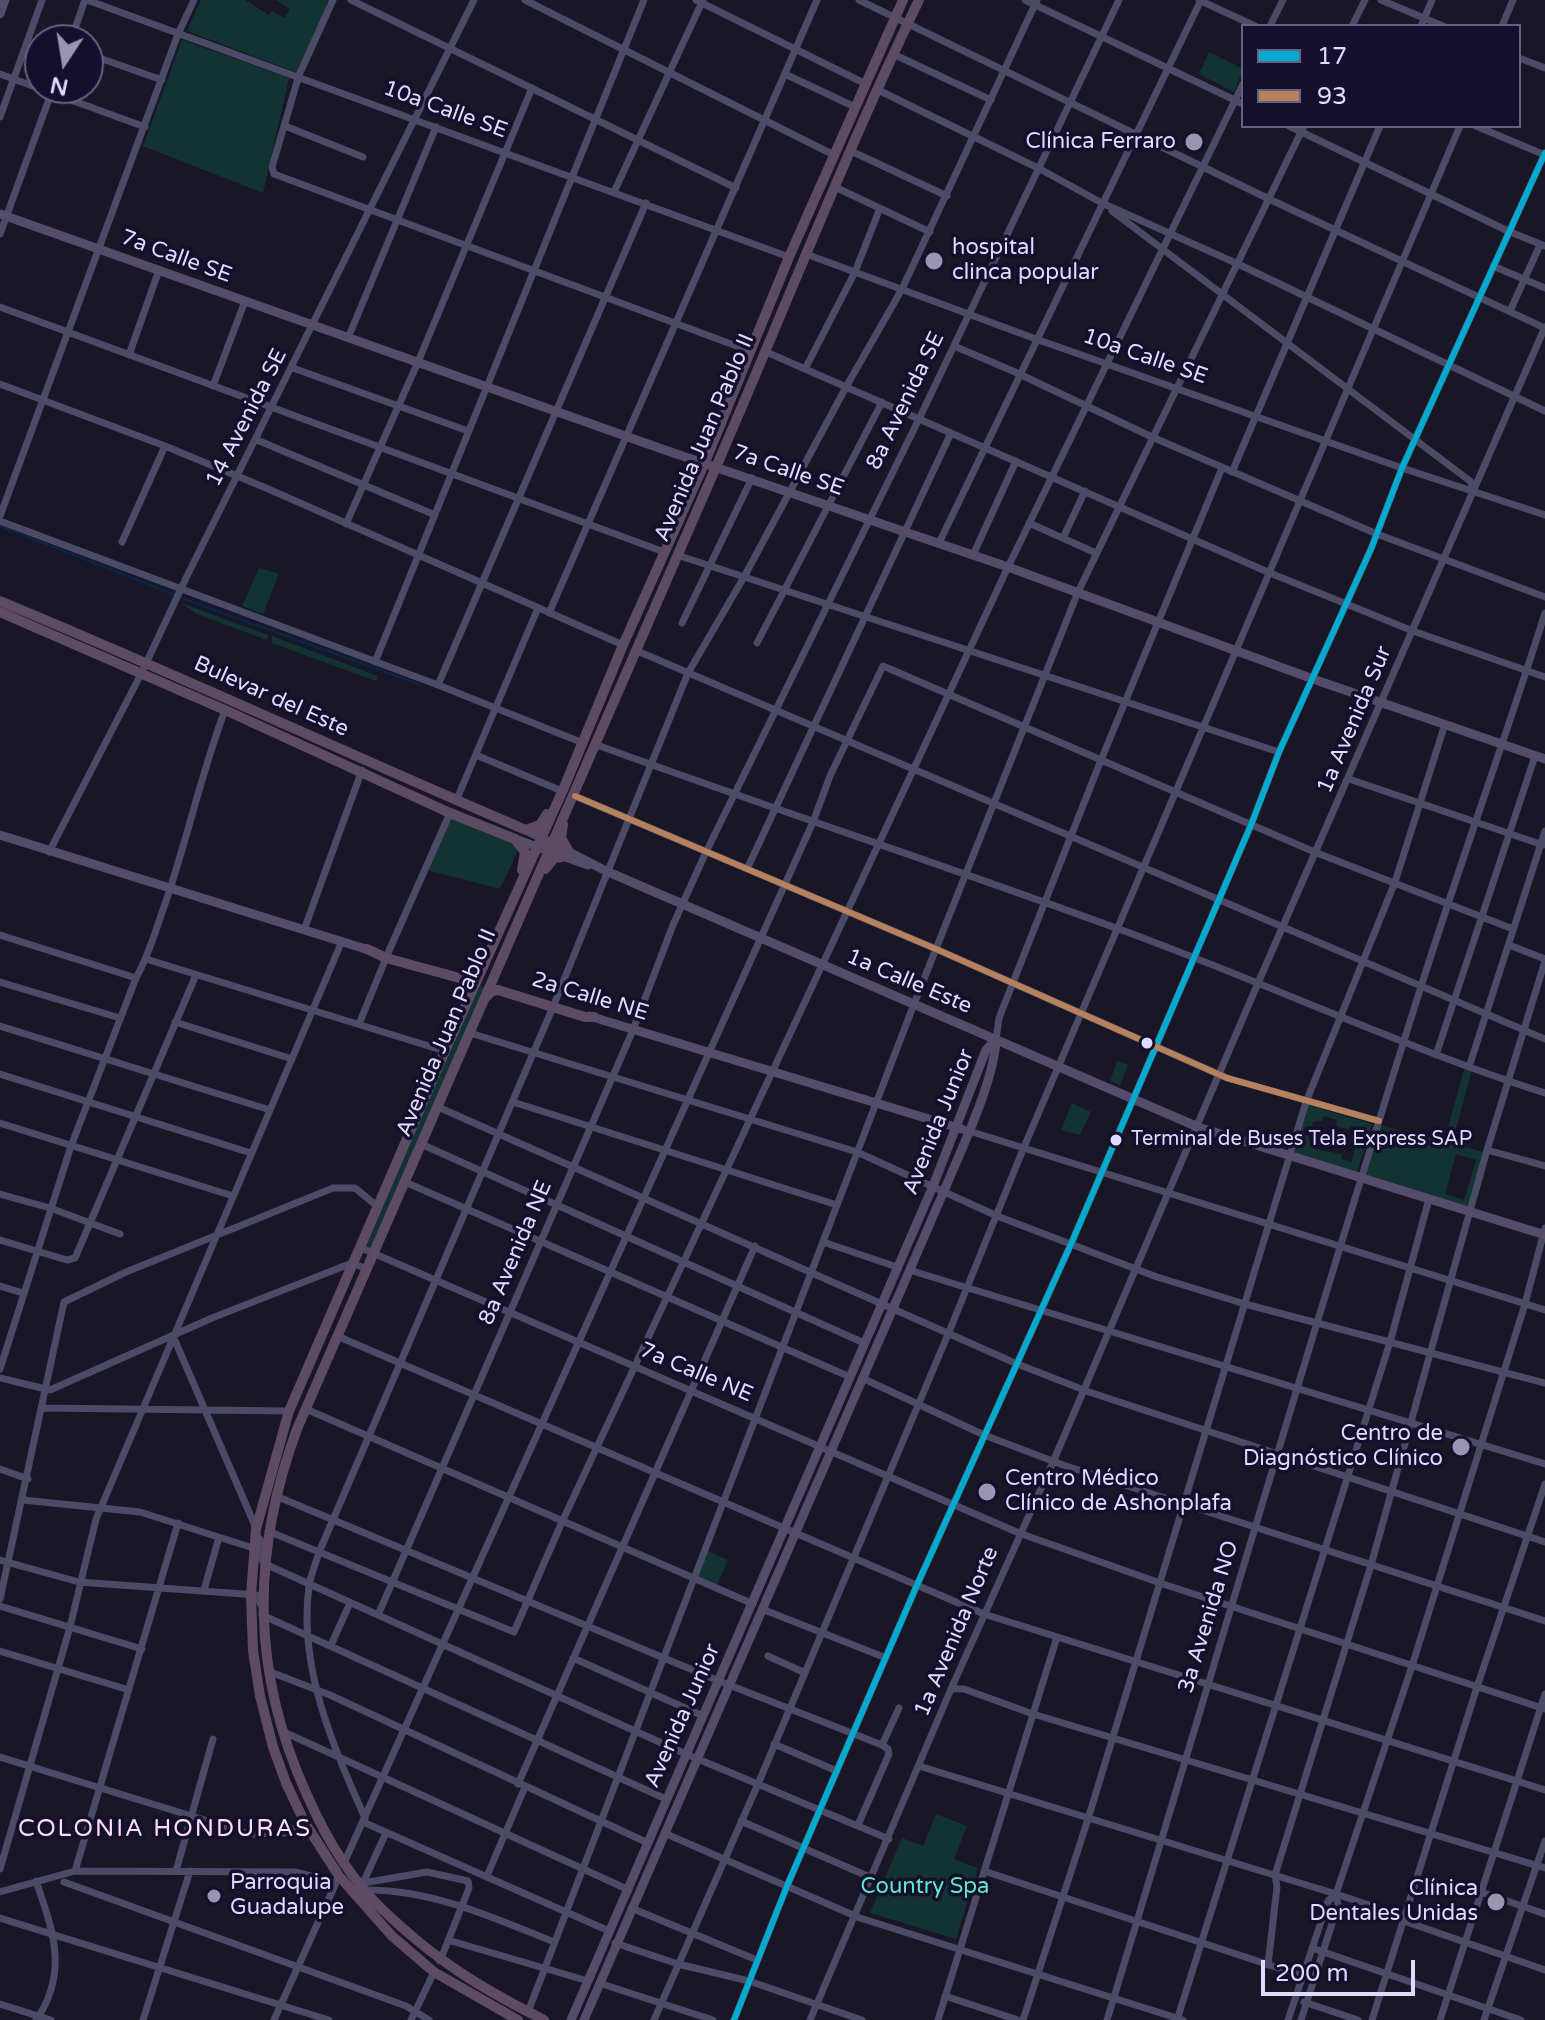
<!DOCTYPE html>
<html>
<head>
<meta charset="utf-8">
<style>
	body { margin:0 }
	#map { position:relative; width:1545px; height:2020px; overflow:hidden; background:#191626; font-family:"Varela Round",sans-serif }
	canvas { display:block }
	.legend { position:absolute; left:1241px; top:24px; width:280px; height:104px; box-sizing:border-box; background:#140f2d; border:2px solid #656181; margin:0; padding:10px 14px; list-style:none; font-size:24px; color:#dedbff }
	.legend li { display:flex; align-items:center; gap:16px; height:40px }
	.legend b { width:40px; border:2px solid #656181 }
	.north { position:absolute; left:24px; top:24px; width:80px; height:80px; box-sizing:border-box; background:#140f2d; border:2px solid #656181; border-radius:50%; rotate:192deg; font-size:22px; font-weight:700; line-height:32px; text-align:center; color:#dedbff }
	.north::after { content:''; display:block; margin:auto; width:28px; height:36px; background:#9996b3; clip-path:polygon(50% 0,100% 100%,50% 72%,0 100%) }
	.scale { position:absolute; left:1261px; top:1960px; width:154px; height:36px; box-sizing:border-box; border:4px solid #dedbff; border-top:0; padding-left:10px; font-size:24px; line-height:28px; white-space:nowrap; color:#dedbff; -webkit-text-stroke:6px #140f2d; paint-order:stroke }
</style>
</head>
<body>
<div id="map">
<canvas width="1545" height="2020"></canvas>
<ul class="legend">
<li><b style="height:10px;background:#00a9ce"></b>17</li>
<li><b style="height:10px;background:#b6815c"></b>93</li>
</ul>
<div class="north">N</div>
<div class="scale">200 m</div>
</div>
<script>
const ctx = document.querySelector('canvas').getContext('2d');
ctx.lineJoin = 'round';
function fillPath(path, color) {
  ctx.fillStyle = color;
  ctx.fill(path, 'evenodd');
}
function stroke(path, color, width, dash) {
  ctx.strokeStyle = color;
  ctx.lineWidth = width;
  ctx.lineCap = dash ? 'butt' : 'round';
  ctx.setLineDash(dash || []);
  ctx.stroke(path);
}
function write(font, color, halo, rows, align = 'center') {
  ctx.font = font + ' "Varela Round",sans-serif';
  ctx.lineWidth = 7;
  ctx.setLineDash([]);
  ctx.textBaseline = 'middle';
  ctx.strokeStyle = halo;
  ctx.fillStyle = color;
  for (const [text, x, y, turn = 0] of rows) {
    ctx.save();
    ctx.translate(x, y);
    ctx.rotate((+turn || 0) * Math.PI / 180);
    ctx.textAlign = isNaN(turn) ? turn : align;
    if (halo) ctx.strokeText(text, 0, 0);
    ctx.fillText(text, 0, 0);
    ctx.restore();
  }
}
fillPath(new Path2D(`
	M201 0H245L269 15 272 11 284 18 290 9 276 0H330L296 72 187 31Z
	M182 40 289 78 263 193 143 146Z
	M1209 52 1243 69 1234 92 1199 74Z
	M259 568 279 574 263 614 242 606Z
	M181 603 268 635 267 640 197 614Z
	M272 636 378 676 376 681 272 643Z
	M451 817 520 846 500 889 427 870Z
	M476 984 488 989 374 1253 359 1247Z
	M1117 1061 1128 1065 1120 1085 1110 1081Z
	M1465 1067 1472 1070 1452 1143 1483 1152 1468 1207 1364 1175 1379 1125 1444 1141ZM1456 1154 1476 1160 1464 1200 1445 1194Z
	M1072 1103 1091 1112 1080 1135 1061 1130Z
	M1308 1105 1372 1124 1357 1173 1294 1156ZM1324 1116 1337 1120 1336 1126 1349 1130 1351 1125 1361 1129 1351 1162 1341 1159 1342 1154 1315 1149 1312 1141 1308 1140 1309 1136 1303 1134 1305 1126 1312 1127 1313 1122 1322 1121Z
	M708 1551 728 1560 717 1585 697 1577Z
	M936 1814 967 1826 954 1859 978 1868 956 1939 870 1913 902 1838 923 1846Z`), '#133333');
stroke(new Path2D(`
	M0 526 175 595
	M179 597 421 685`), '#0a254e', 2);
stroke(new Path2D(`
	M87 0 789 257
	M333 0 299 75 272 167 274 174 750 351
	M351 0 736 188
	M525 0 834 155
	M696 0 866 84
	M859 0 1269 199 1545 328
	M1025 0 1243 104
	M1199 0 1255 26
	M1381 0 1443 26
	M1270 26 1283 0
	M1352 26 1365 0
	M1421 26 1432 0
	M1502 26 1513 0
	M71 40 85 0
	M88 54 162 80
	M893 54 991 100
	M1519 58 1545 68
	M0 74 145 127
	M785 74 855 107
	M878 90 1040 169 1102 203 1238 264 1545 411
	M0 117 42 0
	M285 126 363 157
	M1289 126 1508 231 1545 246
	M1476 126 1545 155
	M851 151 947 196
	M835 187 930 232
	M614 192 703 0
	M1112 211 1470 481 1474 489
	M0 234 53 88
	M806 254 1036 339 1402 468 1545 515
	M1493 266 1545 288
	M0 307 664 552
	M1510 311 1540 245
	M348 338 436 127
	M954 346 1015 372 1152 437 1377 534 1545 597
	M764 351 1270 573 1413 631 1545 677
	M129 355 159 270
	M293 368 468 431
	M805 369 855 272 880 208
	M0 384 165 446 266 488 623 645
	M213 386 245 301
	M257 440 435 515
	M1232 472 1380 126
	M0 516 178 34 194 0
	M0 521 438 685 578 741
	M1029 523 1096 553
	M346 524 418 362 532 88
	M1063 538 1085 491
	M122 542 165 446
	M939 543 1201 0
	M677 555 1279 752
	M973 555 1016 461
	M549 613 817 0
	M682 623 752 478
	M757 643 882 402
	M635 650 1545 1039
	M375 662 644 0
	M438 685 646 203
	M597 745C770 808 944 865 1116 928 1260 980 1399 1046 1545 1093
	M476 755 557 789
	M1349 779 1543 845
	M575 796 936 949 1227 1078 1379 1121
	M456 801 538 608
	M49 852 141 674 187 576 474 0
	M747 869 951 433
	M304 930 362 770
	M0 935 136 978
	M1509 945 1545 959
	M388 953 450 813
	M146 959 445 1051
	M0 982 120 1018
	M555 1002 688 673 744 577 846 387 902 289 1037 0
	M175 1022 292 1059
	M359 1024 386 958
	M0 1026 270 1110
	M470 1033 857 1152 997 1216 1157 1277 1245 1304 1545 1383
	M996 1039 999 1018 1101 760 1222 468
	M1436 1055 1535 756
	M1469 1067 1545 831
	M0 1074 251 1153
	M513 1102 837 1205
	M438 1107 1015 1363 1089 1392 1545 1542
	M0 1123 233 1196
	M969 1131 1545 1310
	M421 1144 864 1343
	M1487 1150 1545 1166
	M405 1182 850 1377
	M0 1194 50 1208 120 1234
	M0 1240 67 1260 75 1258 196 975
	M823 1242 897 1267
	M359 1247 1019 1533 1160 1583 1545 1709
	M909 1270 1545 1464
	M0 1286 23 1293
	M173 1336 256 1528
	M337 1336 984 1614 1545 1790
	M0 1369 71 1146 136 978C149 955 156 929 165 904 187 840 201 774 225 710
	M0 1378 50 1390 212 1318 352 1263 367 1269
	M862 1378 984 1435 1063 1465 1545 1621
	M43 1408 289 1411
	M306 1409 753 1604
	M0 1469 28 1479
	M276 1496 719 1681 882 1745
	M23 1500 140 1512 253 1548
	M268 1531 514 1632 562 1522 1008 567 1243 84
	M255 1535 260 1539V1557L265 1564 686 1754 889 1839
	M0 1560 79 1582 257 1595 261 1605
	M204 1590 219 1537
	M0 1599 64 1302 126 1272 333 1188H355L377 1206
	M0 1606 142 1649
	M762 1609 886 1658
	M262 1615 666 1799
	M378 1615 633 1030 673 925 706 852 919 419 1119 0
	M331 1645 350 1603
	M0 1651 129 1690
	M768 1656 803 1672
	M573 1658 703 1716
	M268 1671 330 1695 648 1843
	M951 1689H964L1033 1714 1545 1868
	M284 1732 629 1890
	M774 1744 837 1771
	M882 1745 899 1708
	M0 1757 250 1834 284 1833 305 1823
	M919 1766 1336 1894 1399 1915 1404 1921 1545 1970
	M518 1784 755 1246
	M365 1818C333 1746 298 1667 309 1586 311 1574 316 1562 320 1550L553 1007
	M741 1821 872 1878
	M363 1822 609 1931
	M858 1825 889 1754 888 1749 882 1745
	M664 1833 860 1918 1183 2020
	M344 1863 813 822 830 776 883 666 1317 853 1513 929
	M0 1869 70 1627 96 1519 342 941
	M75 1871 178 1523
	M176 1871 213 1739
	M984 1871 1315 1980
	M487 1876 525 1787
	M64 1882 406 2006 429 2020
	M363 1883 427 1872 468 1881 469 1888 440 1961
	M362 1885 386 1833
	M365 1890C431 1889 495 1918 554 1942
	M0 1892 75 1871 295 1872 314 1877 333 1889
	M1481 1892 1545 1914
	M631 1908 757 1960
	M0 1918 329 2020
	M448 1940 588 1981
	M615 1943 678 1964 749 1981 862 2020
	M1312 1948 1521 2020
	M1268 1965 1277 1887 1275 1875 1371 1565 1487 1150 1545 961
	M599 1983 713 2020
	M945 1996 1018 2020
	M1304 2002 1358 2020
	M0 2004 51 2020
	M528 2012 914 1004 1078 592 1304 126
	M36 2020C69 1973 53 1930 36 1881
	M143 2020 190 1871
	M274 2020 339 1876
	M411 2020 434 1972
	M654 2020 758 1784 949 1332 1024 1147 1460 126
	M734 2020 787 1886 917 1585 1071 1244 1251 825 1279 752 1371 549 1402 468 1545 153
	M810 2020 951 1689 1053 1462 1258 983 1545 327
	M938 2020 1057 1637
	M1023 2020 1088 1819 1306 1102 1395 882 1445 724
	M1107 2020C1211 1678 1311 1334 1419 993 1459 866 1505 740 1545 613
	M1177 2020 1390 1342 1429 1199
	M1288 2020 1328 1901 1336 1894
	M1301 2020 1338 1905 1336 1894 1412 1666 1525 1304 1545 1228
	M1372 2020 1477 1687 1545 1484
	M1440 2020 1545 1694
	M1484 2020 1545 1841`), '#4b4b67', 7);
stroke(new Path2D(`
	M0 14 5 0
	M0 214 662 449 1008 567 1313 679 1545 759
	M526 830 606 871 1198 1127 1545 1235
	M0 835 372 951
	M515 839 588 865
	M589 1016 962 1129
	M571 2020 933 1186 986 1050 996 1039
	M584 2020 944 1191C960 1152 995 1080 996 1039`), '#554c6b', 9);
stroke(new Path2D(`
	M0 601C177 674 350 755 526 830L540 825 547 814
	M0 612 225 710 450 813 515 839 525 852 522 870
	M563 824 561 838 568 850
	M545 869 554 858 562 857
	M367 949 386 958 463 979 469 985V997
	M484 999 492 991 498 990 585 1017H594
	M518 2020 434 1972 392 1936 339 1876 305 1823 286 1783 273 1747 260 1696 253 1651 251 1595 256 1529 289 1411 445 1051 563 790 623 645 705 462 789 257 903 0
	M544 2020C481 1988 436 1961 384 1911 351 1880 325 1836 307 1795 251 1672 251 1554 297 1429 437 1108 576 787 716 467 784 311 845 153 919 0`), '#5d4b66', 10);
stroke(new Path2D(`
	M734 2020 787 1886 917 1585 1071 1244 1251 825 1279 752 1371 549 1402 468 1545 153`), '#00a9ce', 6);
stroke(new Path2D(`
	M575 796 936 949 1227 1078 1379 1121`), '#b6815c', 6);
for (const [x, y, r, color] of [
	[1194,142,10,"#9996b3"],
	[934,261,10,"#9996b3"],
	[1147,1043,7,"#dedbff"],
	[1116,1140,7,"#dedbff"],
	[1461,1447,10,"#9996b3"],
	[987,1492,10,"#9996b3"],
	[214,1896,8,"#9996b3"],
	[1496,1902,10,"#9996b3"]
]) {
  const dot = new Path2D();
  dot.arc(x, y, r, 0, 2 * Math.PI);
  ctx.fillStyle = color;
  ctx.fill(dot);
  stroke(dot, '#140f2d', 3);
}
write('20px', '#dedbff', '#140f2d', [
	["Terminal de Buses Tela Express SAP",1131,1140]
], 'left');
write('22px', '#dedbff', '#140f2d', [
	["10a Calle SE",445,110,20],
	["7a Calle SE",176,257,20],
	["10a Calle SE",1145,357,19],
	["8a Avenida SE",906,401,-64],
	["14 Avenida SE",247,418,-63],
	["Avenida Juan Pablo II",705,438,-67],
	["7a Calle SE",788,471,19],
	["Bulevar del Este",271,697,24],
	["1a Avenida Sur",1355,720,-67],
	["1a Calle Este",909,982,23],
	["2a Calle NE",590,997,17],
	["Avenida Juan Pablo II",447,1033,-67],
	["Avenida Junior",939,1122,-68],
	["8a Avenida NE",516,1253,-67],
	["7a Calle NE",696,1373,23],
	["3a Avenida NO",1209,1617,-73],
	["1a Avenida Norte",957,1632,-67],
	["Avenida Junior",683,1716,-66]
]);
write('22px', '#dedbff', '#140f2d', [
	["Clínica Ferraro",1176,142],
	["hospital",952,248,"left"],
	["clinca popular",952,273,"left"],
	["Centro de",1443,1434],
	["Diagnóstico Clínico",1443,1459],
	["Centro Médico",1005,1479,"left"],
	["Clínico de Ashonplafa",1005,1504,"left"],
	["Parroquia",230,1883,"left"],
	["Guadalupe",230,1908,"left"],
	["Clínica",1478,1889],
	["Dentales Unidas",1478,1914]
], 'right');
write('22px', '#5de9c3', '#140f2d', [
	["Country Spa",925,1887]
]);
ctx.letterSpacing = '2px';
write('24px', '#ffddf4', '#140f2d', [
	["COLONIA HONDURAS",165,1830]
]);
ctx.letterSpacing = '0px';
</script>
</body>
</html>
